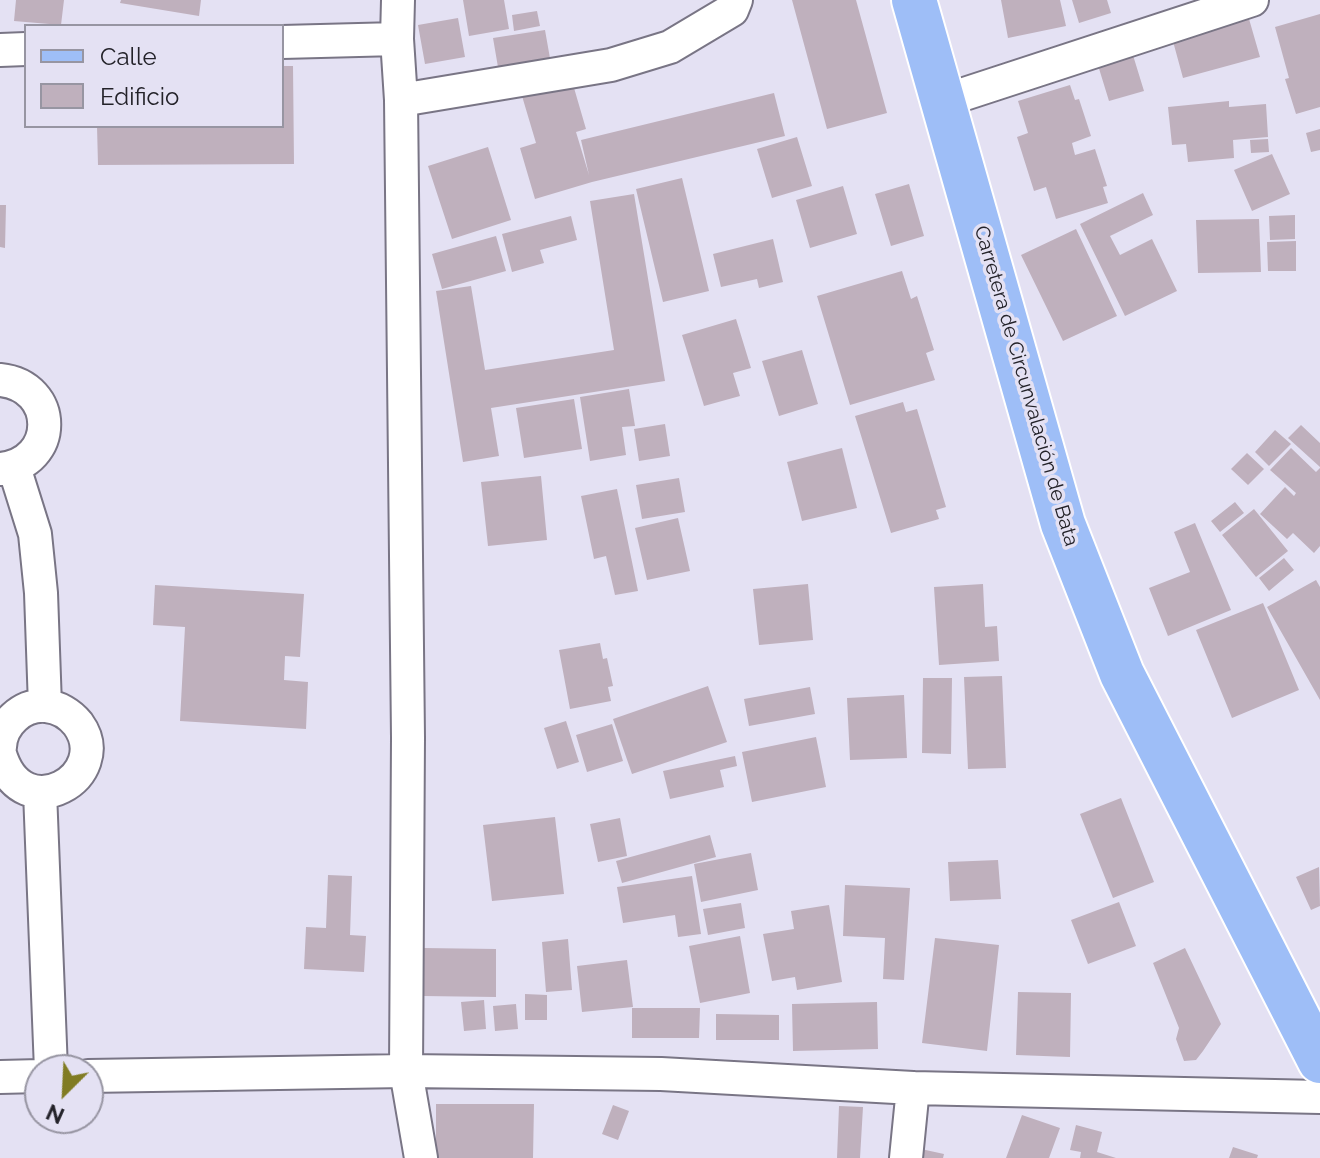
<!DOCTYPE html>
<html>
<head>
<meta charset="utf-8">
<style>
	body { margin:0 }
	#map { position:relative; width:1320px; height:1158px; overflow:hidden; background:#e4e1f3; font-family:Raleway,sans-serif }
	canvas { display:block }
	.legend { position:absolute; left:24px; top:24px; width:260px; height:104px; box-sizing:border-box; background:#e4e1f3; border:2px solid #9795a2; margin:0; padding:10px 14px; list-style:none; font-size:24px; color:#232229 }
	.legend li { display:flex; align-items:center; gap:16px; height:40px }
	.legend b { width:40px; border:2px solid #9795a2 }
	.north { position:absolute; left:24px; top:1054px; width:80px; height:80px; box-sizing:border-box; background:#e4e1f3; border:2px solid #9795a2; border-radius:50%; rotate:204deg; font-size:22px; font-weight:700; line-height:32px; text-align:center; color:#232229 }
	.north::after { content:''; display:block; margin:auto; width:28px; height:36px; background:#817c23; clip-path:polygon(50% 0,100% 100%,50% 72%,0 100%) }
</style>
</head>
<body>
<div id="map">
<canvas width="1320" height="1158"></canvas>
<ul class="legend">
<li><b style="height:10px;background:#9ebef7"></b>Calle</li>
<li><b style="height:22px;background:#bfb0bd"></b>Edificio</li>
</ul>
<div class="north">N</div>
</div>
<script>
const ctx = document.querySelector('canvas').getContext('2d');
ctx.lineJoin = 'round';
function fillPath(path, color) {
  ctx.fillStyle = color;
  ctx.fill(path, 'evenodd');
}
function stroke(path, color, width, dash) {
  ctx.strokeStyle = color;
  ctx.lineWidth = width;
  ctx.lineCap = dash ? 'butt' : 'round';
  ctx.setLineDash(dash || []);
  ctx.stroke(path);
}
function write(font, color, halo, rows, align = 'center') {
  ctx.font = font + ' Raleway,sans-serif';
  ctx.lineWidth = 7;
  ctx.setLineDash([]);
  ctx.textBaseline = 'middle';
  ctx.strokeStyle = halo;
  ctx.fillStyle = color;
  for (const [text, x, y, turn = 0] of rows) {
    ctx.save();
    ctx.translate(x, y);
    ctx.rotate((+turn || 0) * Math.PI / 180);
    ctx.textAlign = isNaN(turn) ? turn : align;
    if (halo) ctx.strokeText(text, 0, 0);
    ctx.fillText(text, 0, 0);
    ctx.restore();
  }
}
fillPath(new Path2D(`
	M16 0H64L61 25 14 21Z
	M121 0H201L199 16 120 3Z
	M463 0H504L509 29 469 36Z
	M792 0H856L887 113 827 129Z
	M1001 0H1060L1066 26 1008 38Z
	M1072 0H1107L1111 13 1079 23Z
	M537 11 540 26 514 31 512 15Z
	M1247 12 1260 57 1183 78 1171 34Z
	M1320 14V107L1296 114 1285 79 1289 78 1275 27Z
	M458 18 465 57 425 64 418 25Z
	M545 30 551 64 499 73 493 38Z
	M1132 52 1144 91 1109 101 1097 62Z
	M282 66H293L294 164 98 165 97 126H282Z
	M572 81 586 129 576 132 589 175 581 140 774 93 785 136 592 182 535 199 520 148 536 143 522 96Z
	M1070 85 1075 100 1079 99 1091 136 1072 143 1075 155 1095 149 1107 186 1103 187 1108 203 1056 219 1046 187 1034 191 1017 137 1028 133 1018 101Z
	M1229 101V107L1266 104 1268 137 1233 140 1234 158 1188 162 1186 144 1172 145 1168 107Z
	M1320 129V150L1311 152 1306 133Z
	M797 137 812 186 772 198 757 149Z
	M1268 139 1269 152 1251 153 1250 140Z
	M488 147 511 220 452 239 428 166Z
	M1272 154 1290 194 1252 211 1234 170Z
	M682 178 709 291 663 302 636 189Z
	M909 184 924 236 891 246 875 194Z
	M843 186 857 234 810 248 796 200Z
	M1143 193 1153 215 1110 236 1120 255 1152 239 1177 291 1125 316 1080 224Z
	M634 194 665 381 491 408 499 456 463 462 436 291 471 286 485 370 614 350 590 201Z
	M0 205H6L5 248 0 247Z
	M1295 215V239L1270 240 1269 216Z
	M571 216 577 240 540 250 544 263 512 272 502 234Z
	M1259 219 1261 272 1198 273 1196 220Z
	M1076 229 1117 316 1063 341 1021 255Z
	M496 236 506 271 442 289 432 254Z
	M773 239 783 282 759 288 757 279 721 287 713 254Z
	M1296 241V271H1268L1267 242Z
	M902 271 911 299 917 296 934 350 926 353 935 380 850 405 817 296Z
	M736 319 751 368 733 373 740 396 704 406 682 335Z
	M802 350 818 404 779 416 762 361Z
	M629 389 635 426 622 427 626 455 590 461 580 397Z
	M574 399 582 449 524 458 516 408Z
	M903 402 906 412 917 409 946 507 936 510 939 519 891 533 855 416Z
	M665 424 670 456 639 461 634 429Z
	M1301 425 1320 443V467L1288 438Z
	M1275 430 1291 444 1269 466 1255 452Z
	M842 448 857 508 802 521 787 462Z
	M1291 448 1316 472 1320 468V546L1314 553 1293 533 1287 539 1260 514 1285 487 1294 496 1296 493 1270 470Z
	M1247 453 1264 469 1248 485 1231 469Z
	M541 476 547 540 488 546 481 482Z
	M679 478 685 512 642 519 636 485Z
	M617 489 638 591 615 595 606 556 594 559 581 496Z
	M1235 502 1244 513 1220 532 1211 521Z
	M1254 509 1288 551 1256 577 1222 535Z
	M678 518 690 571 647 580 635 528Z
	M1195 523 1231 610 1168 636 1149 588 1190 572 1174 532Z
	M1284 558 1294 570 1269 591 1259 578Z
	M1316 580 1320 587V700L1267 607Z
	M808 584 813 640 759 645 753 589Z
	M983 584 985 627 997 626 999 661 939 665 934 587Z
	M155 585 304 594 300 657 285 656 284 680 308 682 306 729 180 721 185 627 153 625Z
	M1263 603 1299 690 1232 718 1196 630Z
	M600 643 603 659 607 658 613 686 608 687 611 701 570 709 559 650Z
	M1002 676 1006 768 968 769 964 677Z
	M923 678H952L951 754 922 753Z
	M708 686 727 742 632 774 613 719Z
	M810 687 815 714 749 726 744 699Z
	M904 695 907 758 850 760 847 698Z
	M566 721 579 762 557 769 544 728Z
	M612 724 623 761 587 772 576 735Z
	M816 737 826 787 752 802 742 752Z
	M735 756 737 766 720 770 724 787 670 799 663 771Z
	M1121 798 1154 882 1113 898 1080 814Z
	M555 817 564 894 492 901 483 825Z
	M620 818 627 856 598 862 590 824Z
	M710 835 716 857 622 883 616 861Z
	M751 853 758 890 701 902 694 864Z
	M998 860 1001 899 950 901 948 862Z
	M1319 867 1320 906 1311 910 1296 877Z
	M328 875 352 876 350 935 366 936 364 972 304 969 306 927 326 928Z
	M692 876 701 934 678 937 675 915 623 923 617 887Z
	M845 885 910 888 904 980 883 979 885 938 843 936Z
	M1119 902 1136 946 1088 964 1071 920Z
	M741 903 745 928 708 935 703 909Z
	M829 905 842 982 797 990 795 977 772 981 763 934 794 929 791 911Z
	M740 936 750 993 700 1003 689 946Z
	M935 938 999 945 987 1051 922 1043Z
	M568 939 572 990 546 992 542 942Z
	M423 948 496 949V997L423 996Z
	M1185 948 1221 1024 1203 1051 1196 1060 1184 1061 1176 1039 1179 1028 1153 963Z
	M627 960 633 1007 582 1012 577 966Z
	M1018 992 1071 993 1070 1057 1016 1055Z
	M525 994 547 995V1020H525Z
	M484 1000 486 1029 464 1031 461 1002Z
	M877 1002 878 1049 793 1051 792 1004Z
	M516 1004 518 1029 495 1031 493 1006Z
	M632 1008H700L699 1038H632Z
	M716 1014 779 1015V1040H716Z
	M436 1104H534L533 1158H436Z
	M613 1105 629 1111 618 1140 602 1134Z
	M839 1106 863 1107 860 1158H837Z
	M1022 1115 1060 1128 1049 1158H1006Z
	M1076 1125 1102 1132 1097 1152 1116 1158H1080L1081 1152 1070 1150Z
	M1233 1147 1258 1155 1257 1158H1229Z
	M921 1149 944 1154 943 1158H919Z`), '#bfb0bd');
const minor = new Path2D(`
	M398 0 397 39 401 100 408 738 406 1071 421 1158
	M282 42 397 39
	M0 50 26 49
	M401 100 611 65 670 47 732 10 736 0
	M943 101 1252 0
	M0 380C59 386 59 463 0 469
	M14 467 35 534 41 593 45 706
	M0 747C1 724 22 704 46 706 58 707 70 714 78 724 115 775 23 831 0 754
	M40 792 51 1070
	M88 1076 406 1071 661 1074 913 1088 1320 1097
	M0 1077 40 1076
	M906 1158 913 1088`);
const primary = new Path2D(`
	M914 0 1063 524 1122 674 1320 1061`);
stroke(minor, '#797585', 36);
stroke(primary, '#fff', 48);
stroke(minor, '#fff', 32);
stroke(primary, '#9ebef7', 44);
write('20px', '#232229', '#e4e1f3', [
	["Carretera de Circunvalación de Bata",1026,386,74]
]);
</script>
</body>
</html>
